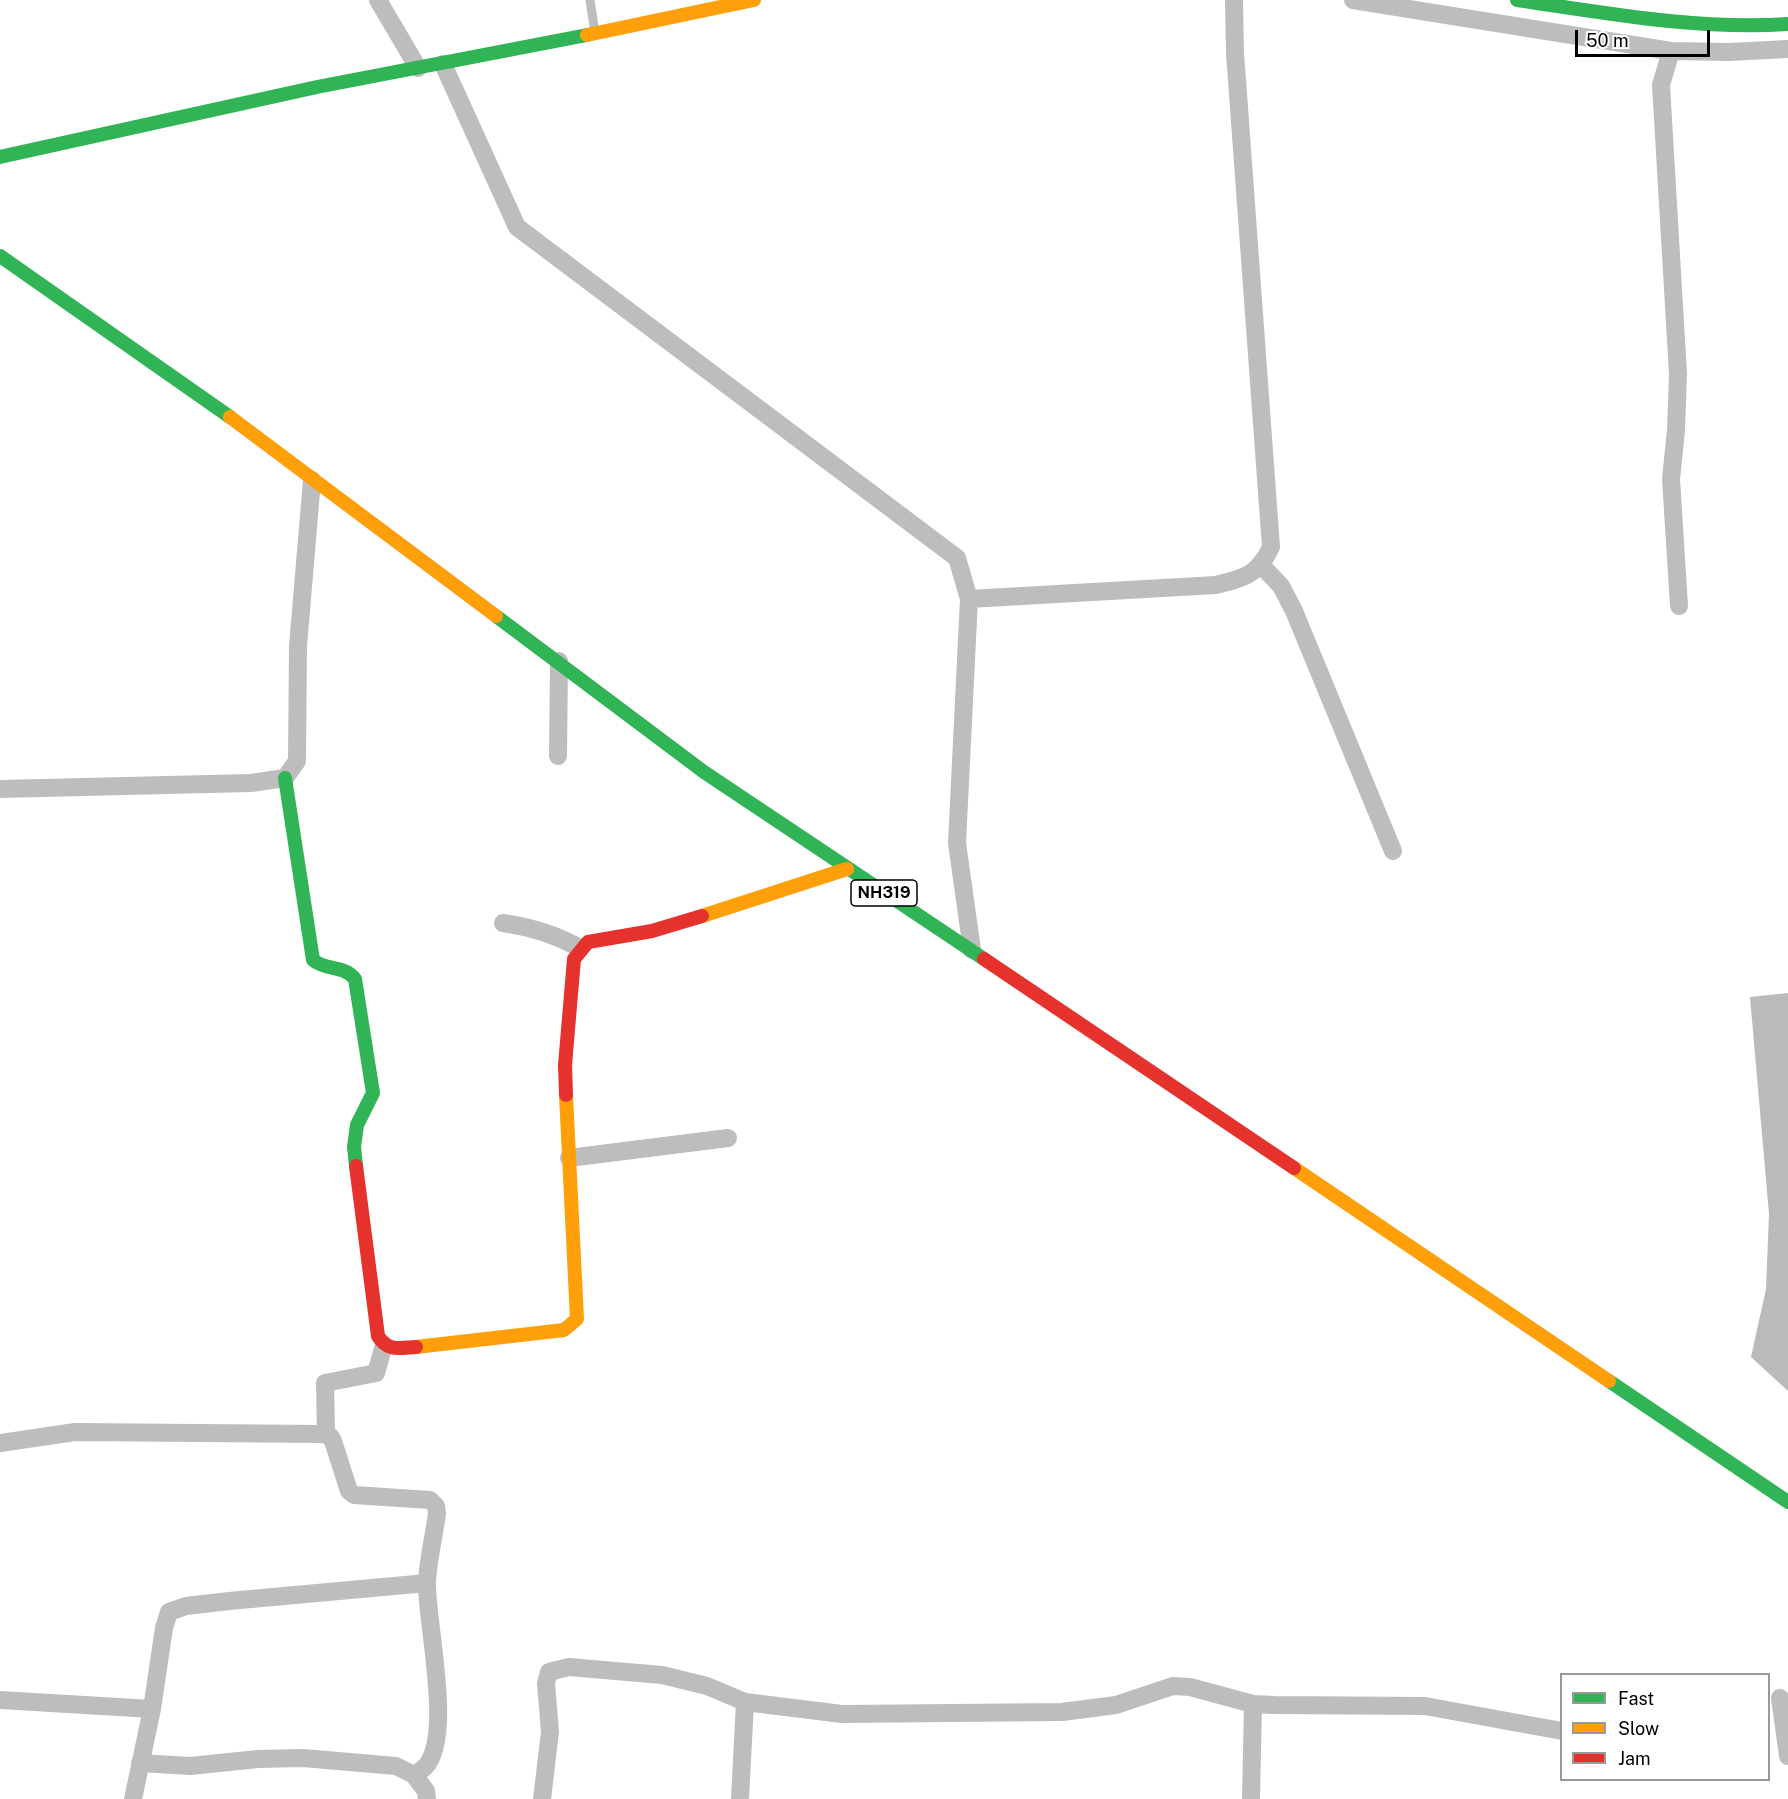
<!DOCTYPE html>
<html>
<head>
<meta charset="utf-8">
<style>
	body { margin:0 }
	#map { position:relative; width:1788px; height:1799px; overflow:hidden; background:#fff; font-family:"Public Sans",sans-serif }
	canvas { display:block }
	.legend { position:absolute; left:1560px; top:1673px; width:210px; height:108px; box-sizing:border-box; background:#fff; border:2px solid #999; margin:0; padding:8px 10px; list-style:none; font-size:18px; color:#000 }
	.legend li { display:flex; align-items:center; gap:12px; height:30px }
	.legend b { width:30px; border:2px solid #999 }
	.scale { position:absolute; left:1575px; top:30px; width:135px; height:27px; box-sizing:border-box; border:3px solid #000; border-top:0; padding-left:8px; font-size:18px; line-height:21px; white-space:nowrap; color:#000; -webkit-text-stroke:4px #fff; paint-order:stroke }
</style>
</head>
<body>
<div id="map">
<canvas width="1788" height="1799"></canvas>
<ul class="legend">
<li><b style="height:8px;background:#30b455"></b>Fast</li>
<li><b style="height:8px;background:#ff9f0a"></b>Slow</li>
<li><b style="height:8px;background:#e5322d"></b>Jam</li>
</ul>
<div class="scale">50 m</div>
</div>
<script>
const ctx = document.querySelector('canvas').getContext('2d');
ctx.lineJoin = 'round';
function fillPath(path, color) {
  ctx.fillStyle = color;
  ctx.fill(path, 'evenodd');
}
function stroke(path, color, width, dash) {
  ctx.strokeStyle = color;
  ctx.lineWidth = width;
  ctx.lineCap = dash ? 'butt' : 'round';
  ctx.setLineDash(dash || []);
  ctx.stroke(path);
}
function write(font, color, halo, rows, align = 'center') {
  ctx.font = font + ' "Public Sans",sans-serif';
  ctx.lineWidth = 4.5;
  ctx.setLineDash([]);
  ctx.textBaseline = 'middle';
  ctx.strokeStyle = halo;
  ctx.fillStyle = color;
  for (const [text, x, y, turn = 0] of rows) {
    ctx.save();
    ctx.translate(x, y);
    ctx.rotate((+turn || 0) * Math.PI / 180);
    ctx.textAlign = isNaN(turn) ? turn : align;
    if (halo) ctx.strokeText(text, 0, 0);
    ctx.fillText(text, 0, 0);
    ctx.restore();
  }
}
fillPath(new Path2D(`
	M1788 993V1391L1751 1357 1766 1289 1769 1214 1750 997Z`), '#bababa');
stroke(new Path2D(`
	M590 0 595 33`), '#bdbdbd', 9);
stroke(new Path2D(`
	M378 0 418 68
	M1353 0 1671 51 1729 52 1788 49
	M1671 51 1661 85 1678 374 1676 430 1671 479 1679 606
	M443 64 517 227 957 558 969 599
	M1262 566 1281 586 1294 611 1393 851
	M558 756 559 661
	M0 789 251 783 285 778 297 761 298 646 312 480
	M503 923C531 927 554 934 578 947
	M972 950 957 843 969 599 1216 585C1244 578 1258 575 1271 547L1235 53 1234 0
	M569 1158 728 1138
	M326 1435 325 1383 376 1373 384 1345
	M0 1443 75 1432 322 1434 330 1436 333 1441 349 1491 354 1495 430 1500 436 1506 437 1514C434 1536 428 1560 427 1582 426 1622 454 1737 425 1767 422 1770 417 1773 414 1775
	M1780 1698 1788 1756
	M0 1700 152 1709
	M140 1763 190 1766 258 1759 303 1758 396 1766 414 1775 426 1791 427 1799
	M133 1799 152 1709 164 1628 169 1612 186 1606 229 1601 427 1583
	M542 1799 550 1732 546 1683 549 1672 569 1667 662 1675 707 1686 745 1702 842 1714 1062 1712 1116 1705 1173 1686 1190 1687 1253 1704 1274 1705 1425 1706 1562 1731
	M740 1799 745 1702
	M1251 1799 1253 1704`), '#bdbdbd', 18);
stroke(new Path2D(`
	M1517 0C1607 13 1696 30 1788 24
	M0 157 317 87 587 35
	M0 256 230 417
	M496 616 704 772 984 959
	M285 778 313 960C326 971 344 965 355 979L373 1093 357 1125 354 1147 356 1166
	M1609 1381 1788 1502`), '#30b455', 14);
stroke(new Path2D(`
	M587 35 754 0
	M230 417 496 616
	M702 916 847 869
	M1294 1168 1609 1381
	M416 1347 564 1330 577 1319 566 1095`), '#ff9f0a', 14);
stroke(new Path2D(`
	M984 959 1294 1168
	M566 1095 565 1065 574 959 588 942 652 931 702 916
	M356 1166 378 1336C388 1352 399 1348 416 1347`), '#e5322d', 14);
for (const [x, y, w] of [
	[884,893,66]
]) {
  const box = new Path2D();
  box.roundRect(x - w / 2, y - 13, w, 26, 4.5);
  ctx.fillStyle = '#fff';
  ctx.fill(box);
  stroke(box, '#000', 1.5);
}
write('bold 16px', '#000', null, [
	["NH319",884,893]
]);
</script>
</body>
</html>
